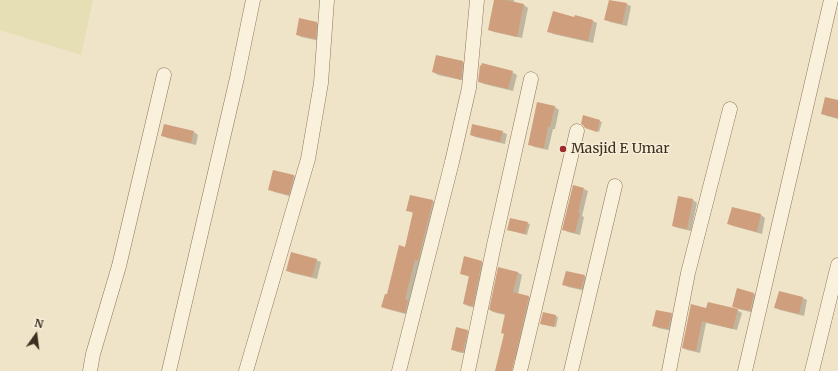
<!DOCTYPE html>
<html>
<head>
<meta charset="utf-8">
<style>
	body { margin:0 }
	#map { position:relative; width:838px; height:371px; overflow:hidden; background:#f0e4c8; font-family:Merriweather,serif }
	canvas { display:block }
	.north { position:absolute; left:16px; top:315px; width:40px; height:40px; -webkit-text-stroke:3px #f7eed8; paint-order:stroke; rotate:14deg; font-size:11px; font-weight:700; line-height:16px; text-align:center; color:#3d2e20 }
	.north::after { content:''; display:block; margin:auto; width:14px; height:18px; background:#3d2e20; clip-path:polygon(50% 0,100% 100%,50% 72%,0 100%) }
</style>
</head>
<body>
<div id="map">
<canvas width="838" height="371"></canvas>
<div class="north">N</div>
</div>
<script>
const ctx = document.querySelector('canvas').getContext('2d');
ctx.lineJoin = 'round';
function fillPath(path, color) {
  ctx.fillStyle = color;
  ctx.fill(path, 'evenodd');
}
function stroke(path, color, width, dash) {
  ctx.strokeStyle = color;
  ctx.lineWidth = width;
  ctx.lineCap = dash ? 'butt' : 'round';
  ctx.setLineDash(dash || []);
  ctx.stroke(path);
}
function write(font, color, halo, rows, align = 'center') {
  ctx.font = font + ' Merriweather,serif';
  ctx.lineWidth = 3;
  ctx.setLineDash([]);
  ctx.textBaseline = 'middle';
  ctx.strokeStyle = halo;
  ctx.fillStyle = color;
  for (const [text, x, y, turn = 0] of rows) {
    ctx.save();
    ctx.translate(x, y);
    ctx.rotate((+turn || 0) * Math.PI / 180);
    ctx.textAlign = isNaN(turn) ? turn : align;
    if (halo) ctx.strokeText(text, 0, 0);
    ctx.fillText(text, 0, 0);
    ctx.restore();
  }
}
fillPath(new Path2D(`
	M0 0H93L81 55 0 30Z`), '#e6deb5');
fillPath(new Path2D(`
	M495 0H514V3L524 5 528 8 522 38 494 32 489 30Z
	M626 4 631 6 627 26 610 22 606 20Z
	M575 18 593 21 597 23 593 43 553 34 548 31Z
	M317 23 321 26 320 41 301 37 297 34Z
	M463 62 467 65 466 81 438 75 433 72Z
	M512 72 517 75 513 91 484 84 479 81Z
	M838 101V119L827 116 822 114Z
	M555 107 559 110 555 129H553L548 150 534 147 529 144Z
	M584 116 602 122 599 132 586 128Z
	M165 125 194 132 198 135 196 145 167 138 163 135Z
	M502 132 507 134 505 144 475 137 471 135Z
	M274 171 294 176 299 179 293 197 274 192 269 189Z
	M584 189 588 191 582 216 584 217 580 235 568 232 563 229Z
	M411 196 433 201 438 204 409 315 387 309 382 307 388 295 405 248 413 213 407 210Z
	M693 200 697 203 691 231 678 228 673 226Z
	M733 208 761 215 765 218 762 234 733 226 729 224Z
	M511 219 530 224 527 235 508 230Z
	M316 260 321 262 317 279 292 273 288 271Z
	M482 262 485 264 476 308 468 306 464 304 470 277 464 275 461 273Z
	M517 272 522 275 518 294 529 297 533 299 519 361 505 357 506 315 496 313 492 311Z
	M584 276 589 279 586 291 568 287 563 284Z
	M737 289 754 294 759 296 755 313 738 309 733 306Z
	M780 292 803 298 807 300 804 316 780 310 776 308Z
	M707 310H737L742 313 737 330 706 323 700 353 687 350 683 348Z
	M544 313 558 317 556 327 543 324Z
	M671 314 676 317 673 331 658 328 653 325Z
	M467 331 472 334 468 354 457 352 452 349Z`), '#0003');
fillPath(new Path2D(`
	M494 0H506L524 4 517 37 488 30Z
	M609 0 627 3 622 24 604 20Z
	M553 11 574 17 575 15 593 20 588 41 547 32Z
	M299 18 317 22 316 39 296 35Z
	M436 55 463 61 461 80 432 72Z
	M482 63 513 71 508 89 478 82 480 65 481 66Z
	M825 97 838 100V118L821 114Z
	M537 102 555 106 550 127H548L544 148 528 145Z
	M583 115 600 120 597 132 585 128 583 125 581 124Z
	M164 124 194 131 191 143 161 136Z
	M472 124 503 131 500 142 470 135Z
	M273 170 294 175 289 195 268 190Z
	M573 185 584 188 578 213H580L575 233 562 230Z
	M410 195 433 200 418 261 415 260 405 299 408 300 405 313 381 307 385 294H387L399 245 405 247 413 212 406 211Z
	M678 196 693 199 687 229 672 226Z
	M732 207 761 214 757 232 727 224Z
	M510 218 528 222 525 234 507 230Z
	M291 252 317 259 312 277 286 271Z
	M464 256 482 261 473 306 463 304 469 276 460 274Z
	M498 267 518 272 513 292 529 296 512 371H495L504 334 501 333 505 314 491 311V310H489Z
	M566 271 585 275 581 289 562 285Z
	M737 288 754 293 750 311 732 307Z
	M779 291 803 297 799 314 774 308Z
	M708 302 738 309 733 329 702 321 696 351 682 348 691 304 706 308Z
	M656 310 672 313 668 329 652 326Z
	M543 312 556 315 554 327 540 324Z
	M456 327 468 330 463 352 451 350Z`), '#cf9f7d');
const street = new Path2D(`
	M90 371 93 354 119 266 164 75
	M169 371 237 78 253 0
	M246 371 308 159 321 83 327 0
	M399 371 452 162 469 88 477 0
	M468 371 494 245 531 79
	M520 371 577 131
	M571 371 615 186
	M669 371 688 273 730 109
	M745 371 831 0
	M812 371 838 265`);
stroke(street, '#8d765c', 15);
stroke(street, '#faf1dc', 14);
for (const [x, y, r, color] of [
	[563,149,4,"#9e2a2b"]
]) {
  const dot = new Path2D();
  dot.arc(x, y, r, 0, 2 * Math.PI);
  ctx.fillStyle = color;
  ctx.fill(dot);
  stroke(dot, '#f7eed8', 1.5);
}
write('14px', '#3d2e20', '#f7eed8', [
	["Masjid E Umar",571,149]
], 'left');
</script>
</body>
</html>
